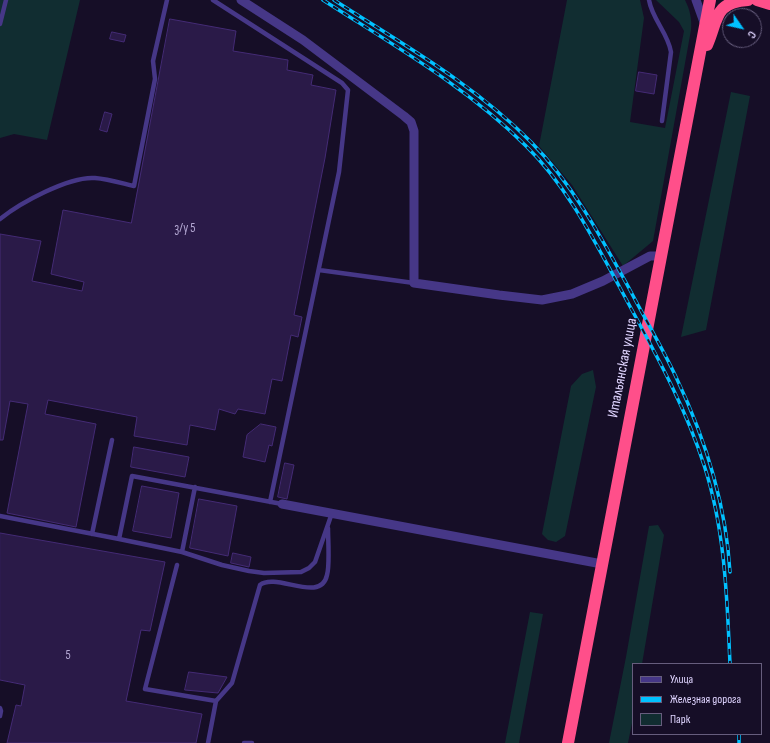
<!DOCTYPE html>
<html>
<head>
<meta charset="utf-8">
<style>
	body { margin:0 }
	#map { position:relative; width:770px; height:743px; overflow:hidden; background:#160e27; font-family:"Sofia Sans Condensed",sans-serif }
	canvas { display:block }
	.legend { position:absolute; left:632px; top:663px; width:130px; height:72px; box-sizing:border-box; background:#160e27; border:1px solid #665d7d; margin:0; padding:5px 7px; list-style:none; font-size:12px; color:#dfd4ff }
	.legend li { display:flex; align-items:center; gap:8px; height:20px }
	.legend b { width:20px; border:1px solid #665d7d }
	.north { position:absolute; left:722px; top:8px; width:40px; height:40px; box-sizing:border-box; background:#160e27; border:1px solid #665d7d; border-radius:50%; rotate:124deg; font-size:11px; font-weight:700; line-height:16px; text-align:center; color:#dfd4ff }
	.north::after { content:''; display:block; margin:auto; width:14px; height:18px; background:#00c1ff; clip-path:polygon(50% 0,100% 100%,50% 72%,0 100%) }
</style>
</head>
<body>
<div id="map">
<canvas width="770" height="743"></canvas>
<ul class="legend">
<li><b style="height:5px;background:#463787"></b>Улица</li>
<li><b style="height:5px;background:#00c1ff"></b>Железная дорога</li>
<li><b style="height:11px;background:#112d31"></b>Парк</li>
</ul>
<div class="north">С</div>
</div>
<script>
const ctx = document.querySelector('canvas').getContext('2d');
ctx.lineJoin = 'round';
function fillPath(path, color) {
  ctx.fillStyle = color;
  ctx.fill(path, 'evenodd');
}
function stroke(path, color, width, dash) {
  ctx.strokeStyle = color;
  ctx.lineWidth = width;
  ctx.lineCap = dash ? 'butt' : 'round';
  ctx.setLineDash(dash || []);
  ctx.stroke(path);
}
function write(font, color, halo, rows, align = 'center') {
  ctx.font = font + ' "Sofia Sans Condensed",sans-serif';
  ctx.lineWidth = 3;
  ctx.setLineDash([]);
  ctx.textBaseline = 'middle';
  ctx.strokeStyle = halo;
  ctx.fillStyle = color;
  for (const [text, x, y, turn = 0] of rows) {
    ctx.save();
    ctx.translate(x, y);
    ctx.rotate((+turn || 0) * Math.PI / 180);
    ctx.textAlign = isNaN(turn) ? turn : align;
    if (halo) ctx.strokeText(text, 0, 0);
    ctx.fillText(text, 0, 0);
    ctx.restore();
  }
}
fillPath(new Path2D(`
	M0 0H80L47 140 14 134 0 138Z
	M567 0H640L644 18 630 122 665 128 684 31 679 22 656 0H685C690 10 692 19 691 30L653 241 623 266 572 185 539 146Z
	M731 92 750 96 706 330 681 337Z
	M593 370 596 387 565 536 556 542 548 540 542 534 571 386 582 374Z
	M658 525 664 535 642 664H633V718L628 743H609L626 657 649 526Z
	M530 612 543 614 519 743H505Z`), '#112d31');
const building = new Path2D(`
	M170 19 236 31 233 51 288 60 287 70 313 75 311 85 336 90 325 158 294 315 302 317 298 337 291 335 282 381 272 379 265 414 238 409 235 414 219 409 215 430 190 425 187 445 134 436 137 417 48 400 45 414 96 424 76 527 7 513 28 404 10 401 3 440H0V234L41 241 32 281 82 291 84 282 51 274 63 210 131 223Z
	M112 32 126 35 124 42 110 39Z
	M639 72 657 75 654 94 636 91Z
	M105 112 112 114 107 132 100 130Z
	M261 424 276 427 272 446 269 445 265 462 243 457 247 435Z
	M134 447 189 457 185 477 131 467Z
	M285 463 294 465 287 499 278 497Z
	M142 486 179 493 171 538 133 531Z
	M199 499 237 506 228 556 190 548Z
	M0 533 165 562 150 631 141 630 126 701 202 714 196 743H7L16 705 21 706 25 685 0 680Z
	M233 553 251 557 249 567 231 563Z
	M189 672 227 677 218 693 185 690Z`);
fillPath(building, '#2a1a48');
stroke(building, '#442b75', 1);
stroke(new Path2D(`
	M213 0 342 83 348 90 339 172 270 502
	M649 0C652 19 668 33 671 52L662 121
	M0 24 6 0
	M0 219C20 203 69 176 95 178 108 179 121 183 134 186L155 79 153 61 167 0
	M319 270 414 283
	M0 516 119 539 132 476 282 504
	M92 534 112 440
	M119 539 182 552 222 565 249 571 264 573 301 572 309 568 315 562 332 513
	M182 552 195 487
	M177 565 145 689 216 701
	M0 708 1 711 0 716
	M208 743 216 701 232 683 260 585C276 572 321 604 327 575 330 565 328 540 328 528
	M244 743H252`), '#463787', 4.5);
stroke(new Path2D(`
	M241 0 303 40 404 116 411 122 414 131V283L499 295 542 300 572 294 603 281 650 256H661
	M696 0 705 25
	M282 504 602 564`), '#463787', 9);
stroke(new Path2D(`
	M757 0 770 4
	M707 45C718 20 714 2 748 0
	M568 743 710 0`), '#ff4f8a', 12);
const rail = new Path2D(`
	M323 0C393 45 467 87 526 146 566 185 593 238 619 286 650 344 684 402 704 465 725 529 727 597 730 664
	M334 0C402 44 474 84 531 142 573 184 602 239 630 290 645 319 662 347 676 377 705 438 726 504 730 572
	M739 734V743`);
stroke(rail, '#00c1ff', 3.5);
stroke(rail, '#160e27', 2, [6]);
write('13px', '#b2a6d1', null, [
	["з/у 5",185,229],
	["5",68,656]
]);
write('15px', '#dfd4ff', '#160e27', [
	["Итальянская улица",623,368,-79]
]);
</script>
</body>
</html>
